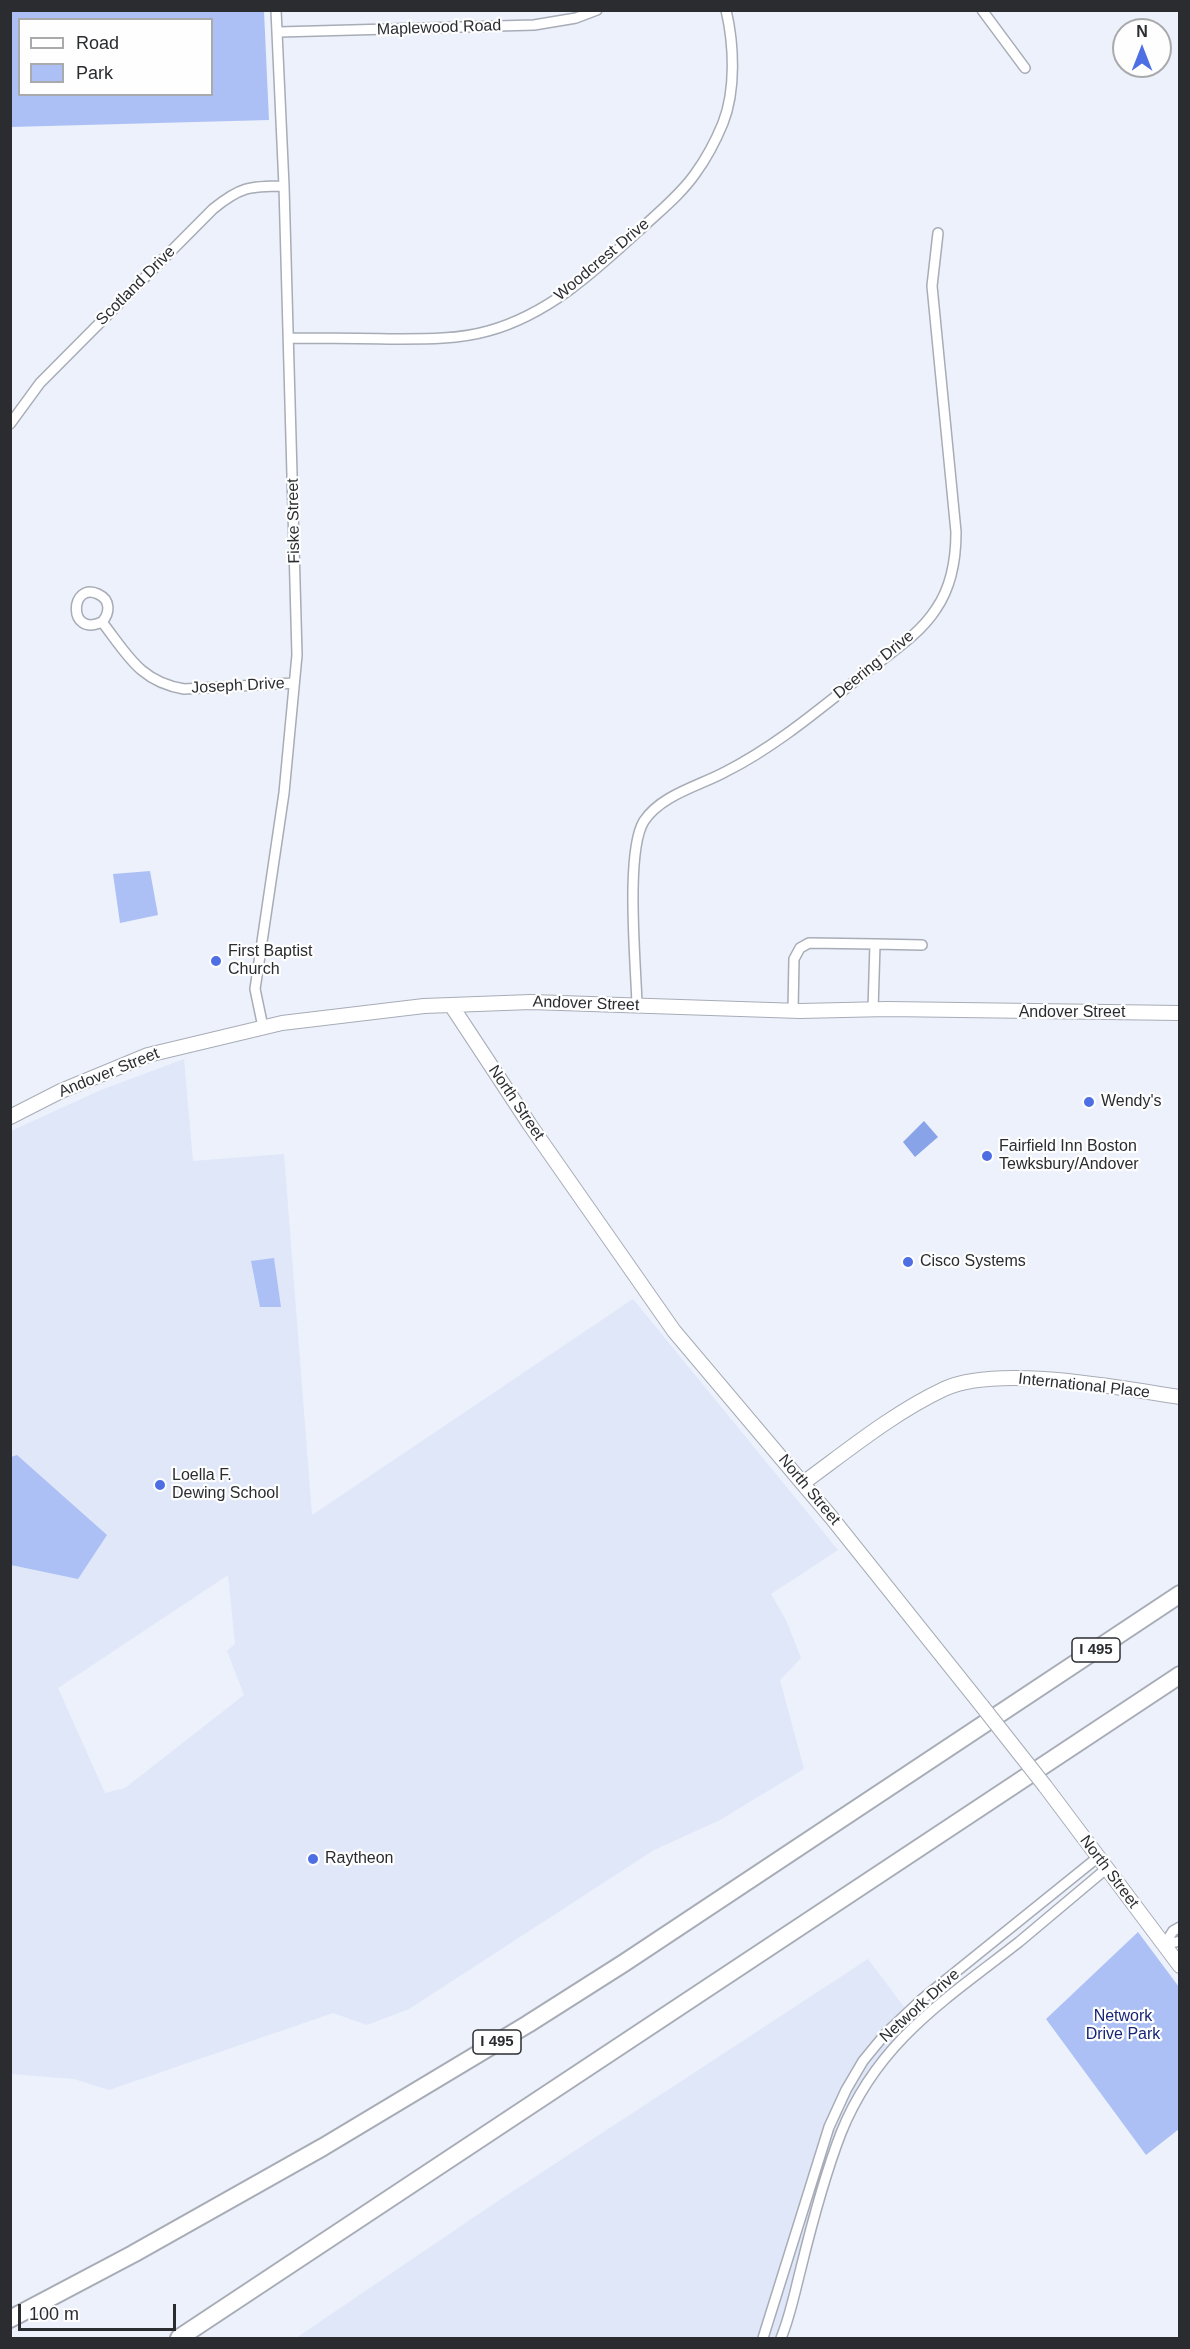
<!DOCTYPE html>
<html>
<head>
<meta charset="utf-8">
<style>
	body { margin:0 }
	#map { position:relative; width:1190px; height:2349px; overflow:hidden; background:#ecf1fc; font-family:Helvetica,sans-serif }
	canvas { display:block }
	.frame { position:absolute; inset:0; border:12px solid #2a2c30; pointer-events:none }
	.legend { position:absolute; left:18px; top:18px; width:195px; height:78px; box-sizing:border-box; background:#fefefe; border:2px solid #a9aaac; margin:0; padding:8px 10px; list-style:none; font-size:18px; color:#2a2c30 }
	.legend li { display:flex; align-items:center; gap:12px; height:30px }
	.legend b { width:30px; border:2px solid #a9aaac }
	.north { position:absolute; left:1112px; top:18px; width:60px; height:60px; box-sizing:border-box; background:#fefefe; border:2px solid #a9aaac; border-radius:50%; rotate:0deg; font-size:16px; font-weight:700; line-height:24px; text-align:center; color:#2a2c30 }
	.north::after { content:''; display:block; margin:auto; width:21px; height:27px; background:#4e6fe3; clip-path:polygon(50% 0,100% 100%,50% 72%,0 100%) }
	.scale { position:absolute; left:18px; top:2304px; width:158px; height:27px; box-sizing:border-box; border:3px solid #2a2c30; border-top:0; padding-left:8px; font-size:18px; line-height:21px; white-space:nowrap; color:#2a2c30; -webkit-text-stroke:4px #fefefe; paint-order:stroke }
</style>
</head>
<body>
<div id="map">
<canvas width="1190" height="2349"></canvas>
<div class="frame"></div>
<ul class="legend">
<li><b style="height:8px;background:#fff"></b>Road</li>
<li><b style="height:16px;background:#acc0f5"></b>Park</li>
</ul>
<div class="north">N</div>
<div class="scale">100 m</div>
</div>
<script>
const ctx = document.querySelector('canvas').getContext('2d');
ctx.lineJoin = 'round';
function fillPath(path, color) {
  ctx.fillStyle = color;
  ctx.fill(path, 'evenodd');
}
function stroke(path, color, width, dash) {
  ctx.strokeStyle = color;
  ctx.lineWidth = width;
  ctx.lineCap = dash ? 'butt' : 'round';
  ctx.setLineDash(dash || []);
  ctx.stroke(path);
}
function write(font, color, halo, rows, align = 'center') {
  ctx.font = font + ' Helvetica,sans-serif';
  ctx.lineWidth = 4.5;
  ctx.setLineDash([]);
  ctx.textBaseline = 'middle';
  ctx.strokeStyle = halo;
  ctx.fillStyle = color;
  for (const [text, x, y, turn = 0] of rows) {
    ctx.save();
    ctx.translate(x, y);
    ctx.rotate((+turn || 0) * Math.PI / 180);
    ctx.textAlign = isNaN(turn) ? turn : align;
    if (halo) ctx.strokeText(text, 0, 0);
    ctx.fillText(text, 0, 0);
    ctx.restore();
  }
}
fillPath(new Path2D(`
	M184 1059 193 1161 284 1154 312 1515 633 1299 838 1550 771 1594 786 1620 801 1658 780 1680 804 1769 720 1820 654 1850 409 2009 367 2025 333 2013 109 2090 74 2079 11 2074V1131L101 1090ZM228 1575 235 1644 227 1651 244 1695 125 1788 105 1793 58 1688Z
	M868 1959 919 2027 874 2078 845 2130 785 2338H296L492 2205Z`), '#dfe7f9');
fillPath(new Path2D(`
	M10 11H264L269 120 11 127ZM20 20H212V94H20Z
	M150 871 158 915 120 923 113 874Z
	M274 1258 281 1307H260L251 1261Z
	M17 1455 107 1535 78 1579 11 1565V1457Z
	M1138 1932 1179 1987V2129L1146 2155 1046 2019Z`), '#acc0f5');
fillPath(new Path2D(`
	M924 1121 938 1137 915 1157 903 1142Z`), '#89a3e9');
const street = new Path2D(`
	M982 10 1025 68
	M279 32 534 25 576 18 597 10
	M289 338C322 338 355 338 388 339 421 339 456 340 488 331 550 314 597 269 644 226 661 210 681 194 695 174 706 159 716 140 723 123 736 90 734 44 726 10
	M10 424 40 383 213 209C240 187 249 186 284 186
	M102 622C67 638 70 581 98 594 111 600 110 613 102 622 127 654 140 682 184 689L294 683
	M875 944 922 945
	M637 1005C636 965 625 851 644 821 661 795 699 786 725 772 777 746 823 706 869 670 892 652 920 634 936 609 952 586 956 559 956 532L932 286 938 233
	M793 1010 794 959 800 948 809 943 875 944 873 1010
	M263 1027 255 989 284 793 297 655 284 186 276 10
	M1164 1945 1173 1931 1180 1927
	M1164 1945 1180 1941
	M763 2338 829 2127 846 2090 863 2061 886 2033 921 2000 1097 1858
	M781 2338C790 2317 795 2291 801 2268 812 2223 824 2177 841 2133 878 2041 945 2000 1019 1942 1048 1918 1077 1893 1106 1869`);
const secondary = new Path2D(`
	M451 1005 530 1125 674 1331 831 1517 982 1706
	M10 1117 61 1091 148 1055 282 1023 424 1006 531 1002 800 1011 887 1009 1180 1013
	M803 1483C847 1451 893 1413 944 1389 998 1364 1120 1388 1180 1397
	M1045 1786 1180 1966`);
const highway = new Path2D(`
	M10 2319 133 2254 323 2147 528 2024 624 1963 1180 1594
	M179 2338 1180 1675`);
stroke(street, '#a7acb6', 12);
stroke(secondary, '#a7acb6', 16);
stroke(highway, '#a7acb6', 20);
stroke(street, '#fff', 9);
stroke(secondary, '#fff', 14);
stroke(highway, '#fff', 16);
const secondaryBridge = new Path2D(`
	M982 1706 1045 1786`);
stroke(secondaryBridge, '#a7acb6', 16, []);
stroke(secondaryBridge, '#fff', 14);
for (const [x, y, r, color] of [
	[216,961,6,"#4e6fe3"],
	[1089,1102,6,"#4e6fe3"],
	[987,1156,6,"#4e6fe3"],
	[908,1262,6,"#4e6fe3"],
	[160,1485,6,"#4e6fe3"],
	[313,1859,6,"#4e6fe3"]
]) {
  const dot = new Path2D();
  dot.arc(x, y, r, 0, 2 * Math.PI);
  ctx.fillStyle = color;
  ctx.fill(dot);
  stroke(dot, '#fefefe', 2);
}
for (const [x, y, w] of [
	[1096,1650,48],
	[497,2042,48]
]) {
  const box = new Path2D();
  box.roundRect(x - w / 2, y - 12, w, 24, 4.5);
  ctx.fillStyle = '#fefefe';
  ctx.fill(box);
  stroke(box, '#2a2c30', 1.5);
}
write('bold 15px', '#2a2c30', null, [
	["I 495",1096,1650],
	["I 495",497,2042]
]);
write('16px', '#2a2c30', '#fefefe', [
	["Maplewood Road",439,28,-2],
	["Woodcrest Drive",602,260,-40],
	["Scotland Drive",136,286,-45],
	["Fiske Street",294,521,-91],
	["Deering Drive",874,665,-39],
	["Joseph Drive",238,686,-3],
	["Andover Street",586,1004,2],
	["Andover Street",1072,1013],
	["Andover Street",109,1073,-22],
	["North Street",516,1103,56],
	["International Place",1084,1386,6],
	["North Street",809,1490,50],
	["North Street",1109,1872,53],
	["Network Drive",920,2006,-42]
]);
write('16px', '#2a2c30', '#fefefe', [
	["First Baptist",228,952],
	["Church",228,970],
	["Wendy's",1101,1102],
	["Fairfield Inn Boston",999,1147],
	["Tewksbury/Andover",999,1165],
	["Cisco Systems",920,1262],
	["Loella F.",172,1476],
	["Dewing School",172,1494],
	["Raytheon",325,1859]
], 'left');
write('16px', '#172676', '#fefefe', [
	["Network",1123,2017],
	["Drive Park",1123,2035]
]);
</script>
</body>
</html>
